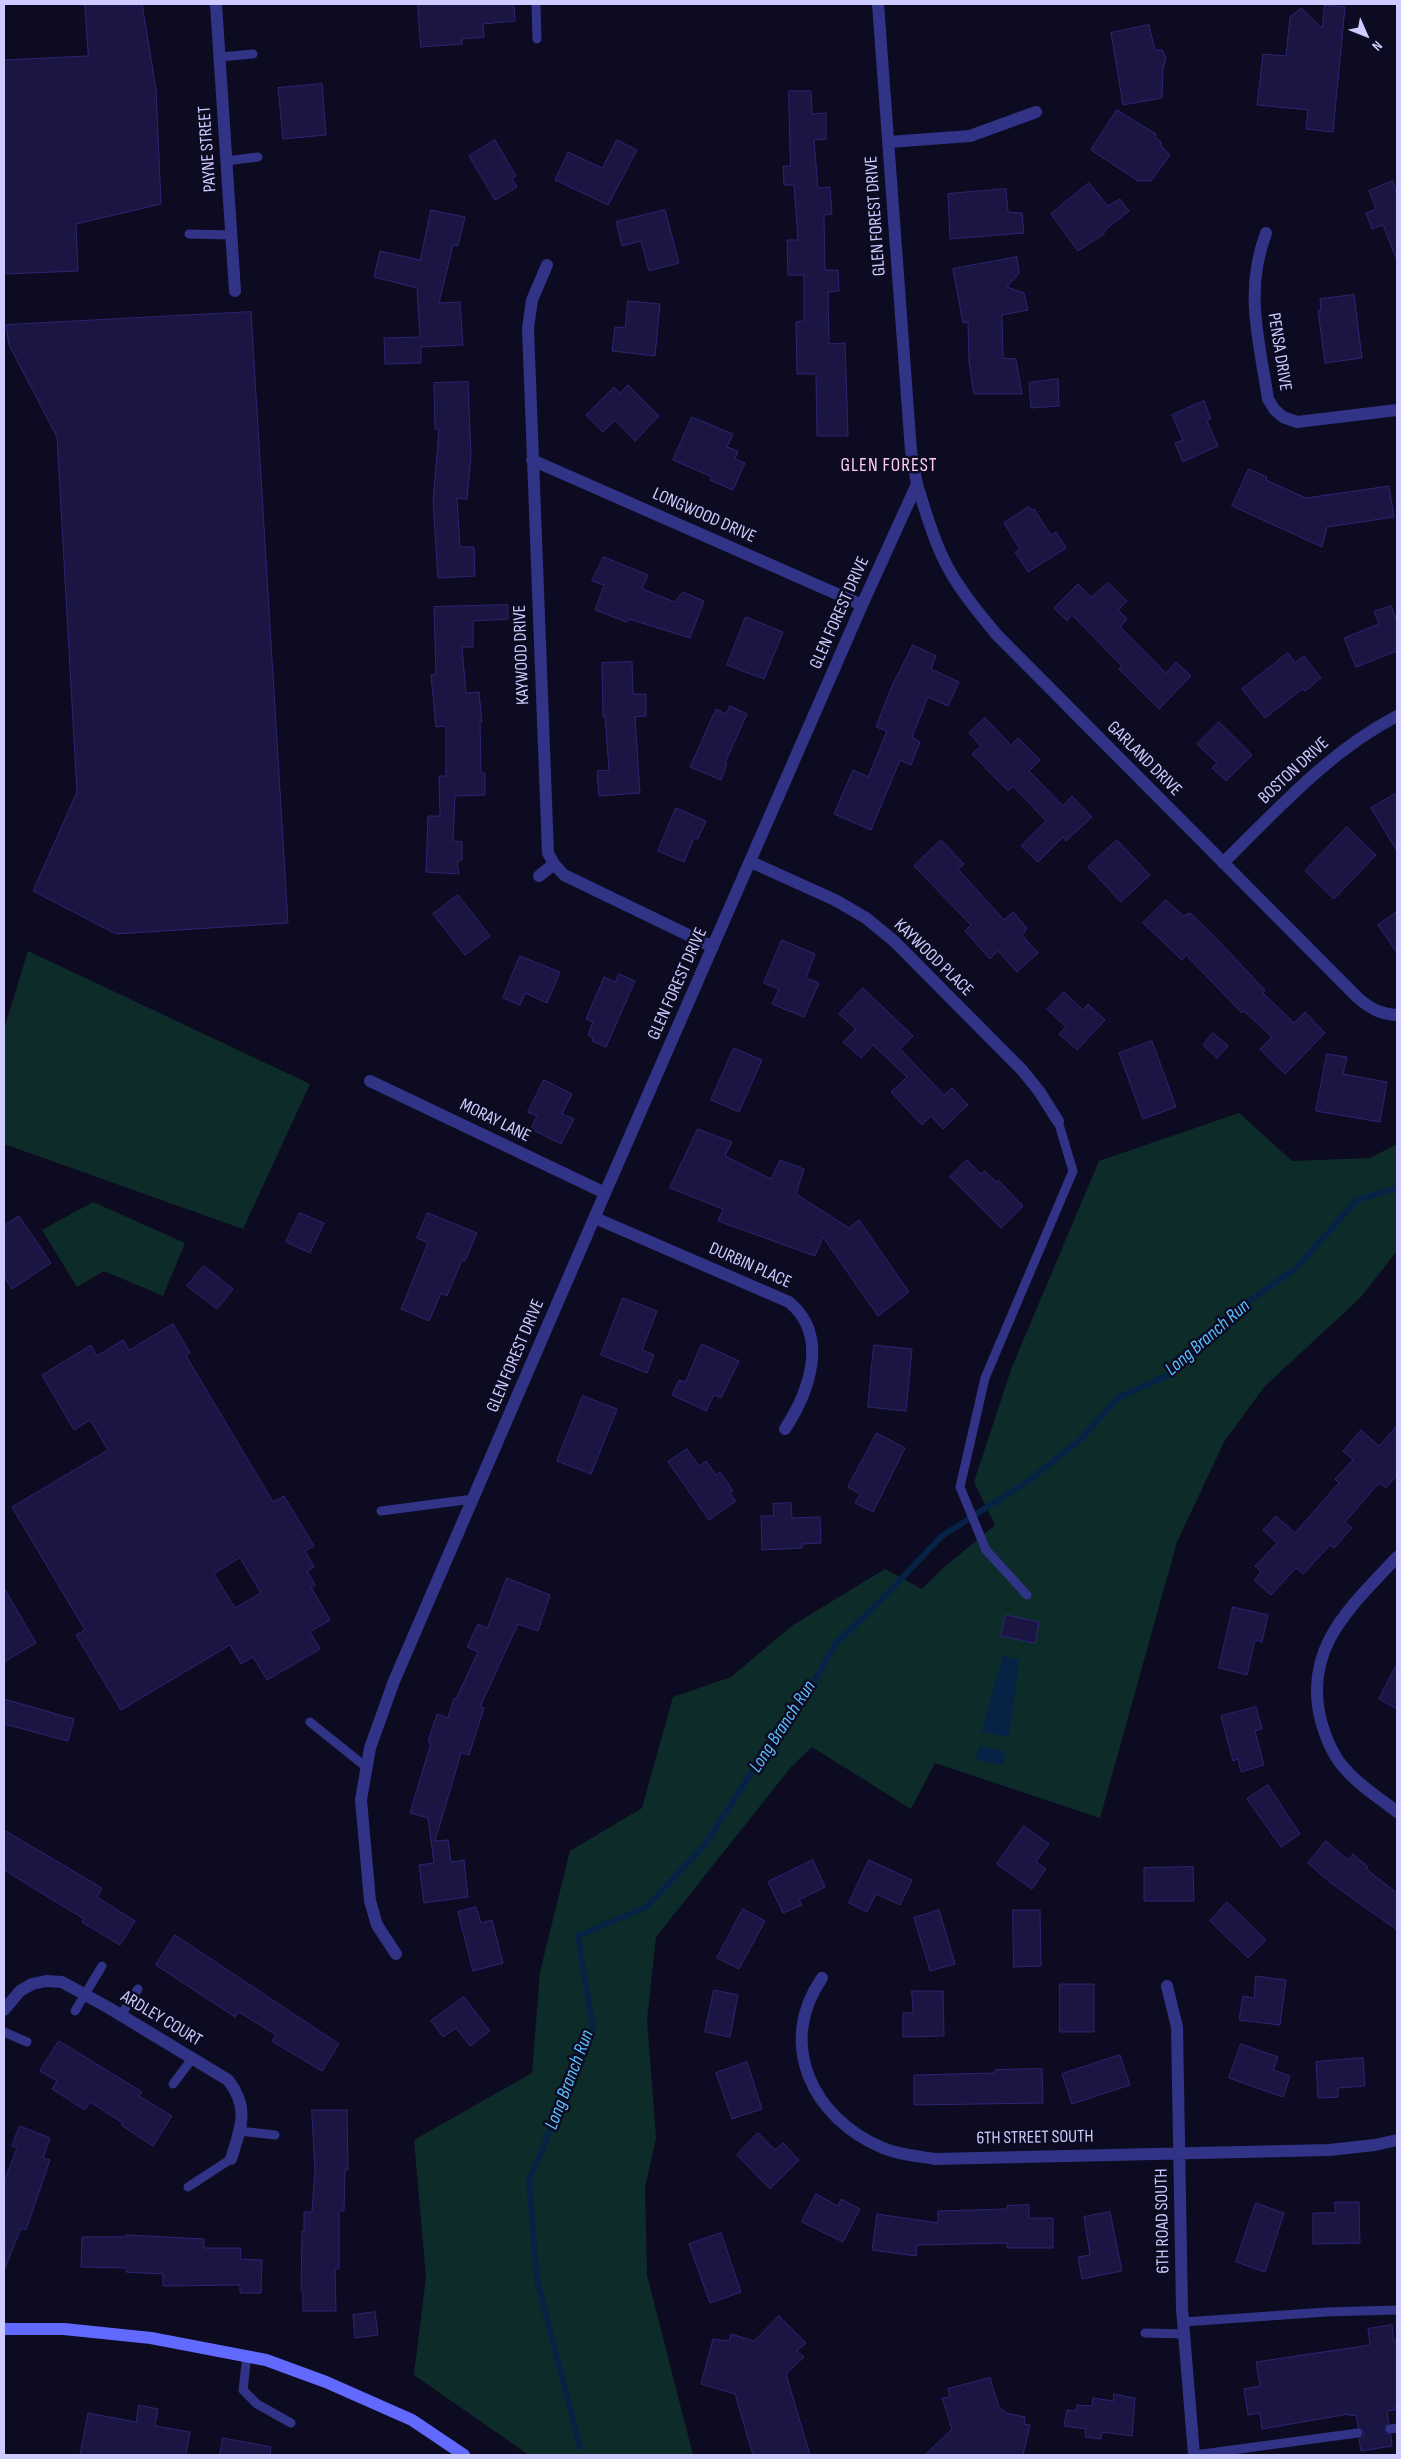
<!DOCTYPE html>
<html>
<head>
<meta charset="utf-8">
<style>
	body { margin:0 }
	#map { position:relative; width:1401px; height:2459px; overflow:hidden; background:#0d0b21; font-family:"Sofia Sans Condensed",sans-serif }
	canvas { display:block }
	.frame { position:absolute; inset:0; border:5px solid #cdcbff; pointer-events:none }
	.north { position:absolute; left:1341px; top:10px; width:50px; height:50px; -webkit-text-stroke:4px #0d0b21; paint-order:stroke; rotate:134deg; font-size:14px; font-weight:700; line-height:20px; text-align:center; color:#cdcbff }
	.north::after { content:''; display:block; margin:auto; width:18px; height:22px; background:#cdcbff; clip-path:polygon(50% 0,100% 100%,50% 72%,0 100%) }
</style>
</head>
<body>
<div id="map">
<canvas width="1401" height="2459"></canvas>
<div class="frame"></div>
<div class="north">N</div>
</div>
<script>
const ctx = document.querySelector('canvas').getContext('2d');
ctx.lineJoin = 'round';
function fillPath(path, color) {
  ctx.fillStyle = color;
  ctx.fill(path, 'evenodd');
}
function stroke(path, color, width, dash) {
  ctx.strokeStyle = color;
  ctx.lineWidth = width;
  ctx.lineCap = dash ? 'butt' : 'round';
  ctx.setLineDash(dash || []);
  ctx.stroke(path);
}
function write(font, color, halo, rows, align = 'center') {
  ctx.font = font + ' "Sofia Sans Condensed",sans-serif';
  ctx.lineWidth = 5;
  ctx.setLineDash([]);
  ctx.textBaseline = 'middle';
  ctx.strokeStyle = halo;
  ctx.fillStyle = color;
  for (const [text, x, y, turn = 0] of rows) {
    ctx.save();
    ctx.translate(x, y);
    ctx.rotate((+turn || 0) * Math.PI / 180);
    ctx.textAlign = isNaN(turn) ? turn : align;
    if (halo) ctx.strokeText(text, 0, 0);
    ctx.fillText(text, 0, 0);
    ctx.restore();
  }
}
fillPath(new Path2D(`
	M28 951 310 1084 243 1229 4 1144V1029Z
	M1239 1113 1292 1161 1370 1158 1397 1144V1251L1360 1298 1264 1387 1224 1442 1177 1542 1100 1818 935 1763 911 1809 812 1747 791 1767 656 1937 647 2020 656 2138 645 2188 647 2275 693 2455H529L414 2375 426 2277 414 2140 532 2073 540 1972 570 1851 642 1808 673 1697 731 1677 793 1625 885 1569 922 1589 941 1570 995 1525 974 1482 1012 1367 1099 1161Z
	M93 1202 185 1243 163 1296 104 1271 77 1287 42 1230Z`), '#0d2c29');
fillPath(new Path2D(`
	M1003 1656 1019 1660 1009 1737 981 1732Z
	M979 1746 1005 1751 1003 1765 976 1760Z`), '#062245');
stroke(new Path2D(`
	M580 2447 537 2280 529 2181 593 2028 578 1936 646 1907 703 1847 760 1760 809 1691 835 1644 878 1603 942 1536 1028 1481 1079 1441 1119 1397 1171 1374 1231 1314 1296 1268 1357 1200 1397 1188`), '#062245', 6);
const building = new Path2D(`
	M85 4H142L156 89 161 204 76 224 78 271 4 274V60L88 56Z
	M418 4H514L515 21 483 24 484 37 462 39V44L421 47Z
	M1325 5 1345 7 1333 132 1306 129 1308 110 1257 105 1263 54 1286 56 1290 17 1301 8 1322 28Z
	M1149 25 1155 50H1162L1166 58 1163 69 1162 98 1123 105 1111 33Z
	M322 84 326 135 283 139 278 88Z
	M789 91H811L812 114 826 113V139L814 140 818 188 830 187 832 214 824 215 825 270H838L839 291 828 292 829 344 845 343 848 436H817L816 374H797L796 322 804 321V275H788L787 240H798L794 185H784L783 166H790Z
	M1117 110 1156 134 1155 137 1161 142V146L1170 155 1151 181H1138L1091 150Z
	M495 140 516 176 512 178 517 187 495 200 469 156Z
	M617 140 637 150 608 205 555 180 568 152 602 168Z
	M1393 181 1397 194V260L1383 225 1372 229 1366 213 1376 209 1369 191Z
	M1089 183 1108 206 1120 199 1129 211 1104 231V234L1078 251 1051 214Z
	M1006 189 1008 212 1022 213 1024 233 950 239 948 194Z
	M431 210 465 217 458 246 453 245 439 303 460 302 463 345 421 347V363L385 364 384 338 420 337 417 288 374 277 380 251 420 260Z
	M665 210 679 263 649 271 641 241 622 246 616 222Z
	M1017 257 1019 273 1007 287 1024 293 1028 310 1002 315 1003 358 1016 359 1022 394H974L969 362 968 322 963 323 953 269Z
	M1354 295 1362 358 1325 363 1318 311 1321 310 1320 299Z
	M628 301 660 304 655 356 612 351 615 327 625 328Z
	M251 312 288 923 116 934 33 891 77 792 57 437 9 345 6 325Z
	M1058 379 1059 406 1031 408 1029 383Z
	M468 382 471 456 467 499 457 498 460 547H474L475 576 438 578 433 502 439 429H435L434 383Z
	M628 385 659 416 635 441 615 420 603 432 586 415 614 387 620 393Z
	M1204 401 1211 419 1207 421 1218 446 1183 462 1175 443 1183 440 1172 415Z
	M692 417 733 434 727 447 738 451 735 459 745 463 733 490 710 480 712 477 673 460Z
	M1249 469 1267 477 1266 480 1306 498 1389 486 1394 517 1327 527 1322 547 1232 506Z
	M1029 507 1032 510 1034 509 1051 535 1056 532 1066 548 1028 572 1015 552 1020 549 1004 523Z
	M604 557 648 575 642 589 675 602 683 592 704 601 690 638 629 619 627 622 595 610 604 585 592 581Z
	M1108 583 1127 601 1118 610 1127 619 1120 627 1166 673 1176 662 1191 676 1159 709 1119 669 1122 666 1072 615 1067 621 1054 608 1078 584 1091 597Z
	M508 605V619L473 621V647H462L466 693 479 692 482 722H480L481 772 485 774V795L455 796 453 841 462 842V860L457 862 459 874 426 872 428 816H440L439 776H446V726L436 727 431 675 436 674 434 607Z
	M1391 606 1397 621V651L1356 667 1344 638 1379 624 1374 612Z
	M746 617 783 632 764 679 727 665Z
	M913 645 936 656 931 669 959 682 948 706 928 697 912 737 920 742 911 765 900 760 871 830 834 814 853 770 868 777 887 731 876 727 891 688Z
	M1288 653 1295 663 1304 656 1321 678 1305 691 1302 689 1265 718 1242 689Z
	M632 662 633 694H646V716L635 717 640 793 599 796 597 771 609 770 605 717H603L602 663Z
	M730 706 747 714 725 763 727 764 721 780 690 767 716 709 726 714Z
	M985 718 1011 745 1018 738 1040 760 1029 771 1063 806 1072 796 1092 817 1066 841 1063 837 1038 862 1021 846 1046 821 1013 786 1008 791 972 754 981 746 969 733Z
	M1219 722 1252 755 1226 781 1212 768 1217 763 1197 744Z
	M1397 793V851L1371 808Z
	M676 808 706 821 698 839 694 838 684 862 658 851Z
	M1347 827 1376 855 1334 899 1305 871Z
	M941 840 964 864 958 869 1004 920 1013 912 1027 928 1022 935 1038 953 1017 972 998 951 990 959 965 931 971 925 914 866Z
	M1117 840 1150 875 1121 902 1088 867Z
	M458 895 490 936 465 955 433 914Z
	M1166 900 1183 916 1190 913 1209 931 1265 990 1263 993 1294 1023 1305 1012 1325 1033 1285 1074 1260 1049 1272 1037 1244 1011 1242 1013 1186 955 1182 960 1143 923Z
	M1397 912V953L1378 925Z
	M782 940 815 954 806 978 819 983 804 1017 772 1004 779 989 764 983Z
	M520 956 560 972 547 1003 525 993 520 1005 503 998Z
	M619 974 635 981 606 1047 592 1041 593 1038 588 1035 593 1022 586 1019 604 977 615 982Z
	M863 988 913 1036 900 1049 944 1095 952 1088 968 1105 943 1129 931 1116 922 1125 891 1092 907 1077 873 1045 861 1058 843 1042 856 1029 839 1014Z
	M1064 992 1083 1010 1088 1004 1105 1020 1077 1050 1059 1034 1066 1027 1047 1009Z
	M1213 1033 1228 1046 1217 1058 1203 1045Z
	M1152 1041 1176 1107 1143 1119 1119 1053Z
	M734 1048 762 1060 739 1112 711 1100Z
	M1327 1054 1347 1057 1343 1074 1387 1082 1380 1122 1316 1111Z
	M544 1080 572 1094 562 1114 574 1119 561 1144 531 1129 537 1116 528 1112Z
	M698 1129 732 1142 725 1156 771 1179 780 1160 804 1169 796 1194 849 1228 859 1220 909 1292 878 1316 823 1237 815 1256 718 1221 723 1209 670 1188Z
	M967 1160 981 1174 985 1171 996 1182 998 1180 1023 1206 1001 1228 950 1177Z
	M300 1213 324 1223 310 1253 286 1242Z
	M428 1213 477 1233 465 1261 462 1260 447 1296 441 1293 429 1321 401 1309 428 1243 417 1238Z
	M19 1216 51 1263 12 1289 4 1276V1226Z
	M204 1266 233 1289 217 1309 187 1286Z
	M623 1298 657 1311 642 1350 654 1355 647 1373 601 1355Z
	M173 1324 190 1353 186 1356 273 1502 284 1496 314 1546 305 1551 314 1567 307 1571 315 1585 311 1587 330 1620 310 1632 320 1649 267 1680 253 1657 241 1664 230 1645 121 1710 76 1635 85 1630 12 1507 108 1450 90 1420 74 1430 42 1375 91 1345 97 1356 123 1340 129 1350ZM240 1558 261 1593 235 1608 214 1574Z
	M702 1344 739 1361 721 1398 714 1395 706 1411 672 1395 679 1380 685 1382Z
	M874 1345 912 1349 906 1411 868 1407Z
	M583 1396 617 1409 591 1474 557 1461Z
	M1397 1426V1475L1386 1488 1379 1483 1345 1522 1352 1528 1334 1548 1330 1545 1303 1574 1296 1568 1271 1595 1254 1580 1261 1572 1255 1566 1277 1543 1263 1530 1276 1516 1295 1533 1339 1483 1335 1479 1353 1460 1343 1451 1361 1430 1379 1446Z
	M877 1433 905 1448 873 1512 855 1503 860 1494 848 1487Z
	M687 1449 699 1466 706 1461 716 1475 720 1472 733 1491 730 1493 736 1501 709 1520 668 1462Z
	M791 1503 792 1518 820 1517 821 1543 802 1544V1548L762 1550 761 1516H774L773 1504Z
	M507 1578 550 1595 538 1631 518 1624 480 1707 484 1708 469 1755 461 1753 435 1841 448 1840 451 1862 464 1860 468 1897 424 1903 419 1865 434 1863 428 1818 410 1813 431 1743 428 1742 437 1714 448 1718 454 1698 456 1699 478 1652 467 1647 478 1624 487 1628Z
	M4 1588 36 1643 4 1662Z
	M1233 1607 1268 1615 1262 1642 1255 1640 1247 1675 1219 1668Z
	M1006 1615 1039 1622 1035 1643 1001 1636Z
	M1397 1664V1709L1379 1699Z
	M4 1699 74 1719 68 1741 4 1724Z
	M1256 1707 1262 1729 1255 1731 1264 1765 1241 1772 1238 1759 1233 1761 1221 1716Z
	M1268 1785 1300 1834 1281 1847 1247 1799Z
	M1024 1826 1049 1844 1036 1862 1046 1869 1032 1889 997 1864Z
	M4 1830 102 1888 97 1897 135 1921 120 1945 82 1922 84 1919 4 1870Z
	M1326 1841 1348 1860 1353 1854 1368 1867 1366 1869 1397 1893V1930L1331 1883 1308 1863Z
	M813 1860 825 1887 799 1900 802 1905 783 1913 768 1882Z
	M869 1860 912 1880 900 1905 876 1894 867 1912 849 1903Z
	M1193 1867 1194 1901H1144V1868Z
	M1227 1902 1266 1940 1248 1958 1210 1921Z
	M476 1907 481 1923 492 1920 503 1963 473 1971 458 1912Z
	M743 1909 765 1921 739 1969 717 1958Z
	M939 1910 955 1964 930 1971 914 1918Z
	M1013 1910H1040L1041 1966 1014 1967Z
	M175 1935 339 2044 322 2071 272 2041 276 2035 239 2012 235 2017 156 1965Z
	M1256 1976 1286 1980 1280 2025 1239 2020 1243 1996 1254 1998Z
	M1060 1984H1094V2032H1060Z
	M714 1990 738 1995 730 2037 705 2032Z
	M912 1991H943L944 2036 903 2037V2013H913Z
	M464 1997 490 2031 470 2046 456 2028 443 2037 431 2021Z
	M59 2041 142 2092 139 2096 172 2116 153 2146 121 2125 123 2123 90 2102 85 2110 52 2089 57 2081 40 2071Z
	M1241 2044 1278 2057 1273 2070 1290 2076 1283 2097 1229 2078Z
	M1120 2055 1130 2085 1072 2104 1062 2074Z
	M1363 2058 1365 2086 1338 2088V2097L1318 2098 1316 2062Z
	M747 2062 762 2109 732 2119 716 2073Z
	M1042 2069 1043 2103 914 2105V2075L995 2073V2070Z
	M312 2110H347L348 2170H345L344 2211H339V2269H335L336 2311H303V2291H301L302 2231H304V2212H312L315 2171Z
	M20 2126 50 2138 43 2158 50 2160 26 2230 21 2228 5 2268 4 2182 17 2148 12 2146Z
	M758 2133 775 2150 783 2143 799 2160 770 2189 737 2155Z
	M816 2194 838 2206 841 2199 860 2209 843 2242 802 2222Z
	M1335 2202H1359L1360 2243 1313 2244V2213H1335Z
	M1256 2203 1284 2213 1265 2272 1236 2262Z
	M1029 2205V2218H1053V2248H1007V2243L917 2245 916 2256 872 2250 877 2214 938 2223V2211L1007 2209V2206Z
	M1110 2212 1122 2271 1082 2279 1078 2257 1090 2255 1084 2217Z
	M721 2233 741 2292 710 2303 689 2244Z
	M126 2235 204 2239V2248H241L240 2259 262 2260 261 2293H240V2285L163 2286V2274L126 2272V2268L81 2267 82 2237H126Z
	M375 2312 378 2335 355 2338 353 2315Z
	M779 2316 806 2343 797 2351 804 2357 786 2374 810 2455H753L735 2394 701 2384 713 2339 729 2341 731 2334 754 2341Z
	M1392 2325 1394 2341 1397 2340V2407H1394L1395 2410 1387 2411 1389 2423 1384 2429 1385 2433 1391 2435 1392 2446 1361 2451 1359 2439 1364 2436V2432L1358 2427 1356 2415 1350 2416 1349 2414 1262 2429 1260 2413 1248 2415 1244 2389 1260 2386 1256 2362 1370 2345 1368 2329Z
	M990 2378 999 2407 1006 2413 1025 2417 1024 2424 1030 2425 1023 2455H925L952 2429 942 2398 950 2397 948 2389Z
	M1114 2394 1135 2398 1132 2436 1102 2432 1101 2439 1085 2437 1086 2429 1064 2426 1067 2410 1076 2411 1077 2405 1092 2406 1093 2398 1113 2401Z
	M139 2405 158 2409 155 2426 190 2432 186 2455H80L88 2413 136 2422Z
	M223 2438 271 2447 270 2455H220Z`);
fillPath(building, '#1b1544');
stroke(building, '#2e2473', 1);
stroke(new Path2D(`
	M536 4 537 39
	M220 57 253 54
	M226 161 258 157
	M189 234 232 235
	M381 1511 473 1499
	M1027 1595 986 1550 960 1487 985 1378 1073 1171 1058 1121
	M310 1722 366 1767
	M75 2011 102 1966
	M121 2015 138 1989
	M4 2032 27 2042
	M173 2084 192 2059
	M239 2131 275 2135
	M188 2187 231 2159
	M1184 2322 1326 2312 1397 2310
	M1145 2333 1185 2334
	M247 2355 243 2390 257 2404 291 2423
	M1390 2429 1397 2428
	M1195 2455 1358 2433`), '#303386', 9);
stroke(new Path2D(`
	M216 4 235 291
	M889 142 970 136 1036 112
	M1266 233C1244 292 1259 339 1268 399L1274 409 1283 417 1297 422 1397 410
	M547 265 532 300 528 328 548 853 554 864 564 875 713 947
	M532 460 862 605
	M917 484C925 510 932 536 944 560 957 587 978 612 997 635L1358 998C1371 1009 1380 1014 1397 1015
	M751 862 835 900 866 918 894 941 1022 1070 1039 1091 1058 1121
	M1223 863C1278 809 1328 752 1397 716
	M539 876 554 864
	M370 1081 605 1193
	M595 1218 789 1302C830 1336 809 1392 785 1429
	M1397 1557C1352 1606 1302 1647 1321 1721 1326 1739 1333 1757 1347 1771 1361 1787 1381 1799 1397 1812
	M396 1954 377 1925 370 1901 361 1800 370 1748 394 1681 605 1193 862 605 917 484 911 451 878 4
	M822 1978C776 2044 813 2119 883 2148 899 2155 918 2156 935 2159L1329 2150 1375 2145 1397 2140
	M1167 1986 1177 2027 1182 2309 1194 2455
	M4 2010 20 1991 32 1984 46 1981 62 1982 109 2008 228 2080C250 2108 241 2127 231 2159`), '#303386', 12);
stroke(new Path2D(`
	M4 2329H64L151 2338 266 2360 326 2382 412 2420 464 2455`), '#6269ff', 12);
write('18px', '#cdcbff', '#0d0b21', [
	["PAYNE STREET",208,149,-94],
	["GLEN FOREST DRIVE",876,216,-94],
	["PENSA DRIVE",1279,352,81],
	["LONGWOOD DRIVE",704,516,24],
	["GLEN FOREST DRIVE",840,613,-66],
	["KAYWOOD DRIVE",522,655,-92],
	["GARLAND DRIVE",1144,759,45],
	["BOSTON DRIVE",1294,771,-43],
	["KAYWOOD PLACE",933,958,44],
	["GLEN FOREST DRIVE",678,984,-66],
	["MORAY LANE",495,1121,26],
	["DURBIN PLACE",750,1266,24],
	["GLEN FOREST DRIVE",516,1356,-67],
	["ARDLEY COURT",161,2019,31],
	["6TH STREET SOUTH",1035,2138,-1],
	["6TH ROAD SOUTH",1163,2221,-91]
]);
ctx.letterSpacing = '1px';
write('19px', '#ffcdf0', '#0d0b21', [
	["GLEN FOREST",889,466]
]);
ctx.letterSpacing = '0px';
write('italic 19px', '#59beff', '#0d0b21', [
	["Long Branch Run",1208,1338,-41],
	["Long Branch Run",783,1727,-57],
	["Long Branch Run",570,2080,-69]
]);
</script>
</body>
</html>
